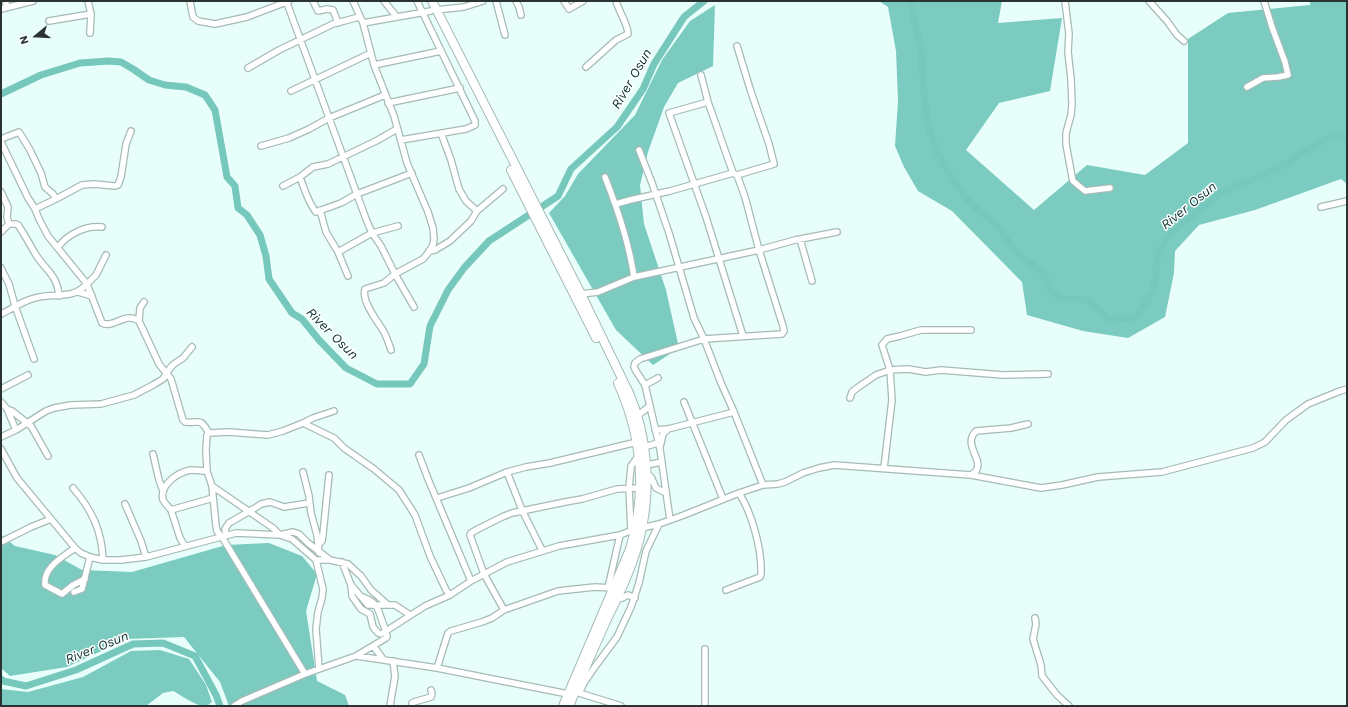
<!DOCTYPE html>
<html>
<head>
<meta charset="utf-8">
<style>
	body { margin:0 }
	#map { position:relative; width:1348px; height:707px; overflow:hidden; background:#e8fefa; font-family:"Work Sans",sans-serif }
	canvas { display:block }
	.frame { position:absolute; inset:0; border:2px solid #2a3331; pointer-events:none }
	.north { position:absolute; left:16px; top:16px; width:40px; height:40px; -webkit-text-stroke:3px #fff; paint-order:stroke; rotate:252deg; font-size:11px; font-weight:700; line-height:16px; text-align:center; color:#2a3331 }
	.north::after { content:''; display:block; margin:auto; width:14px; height:18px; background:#2a3331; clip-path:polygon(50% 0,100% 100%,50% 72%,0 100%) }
</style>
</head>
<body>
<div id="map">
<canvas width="1348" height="707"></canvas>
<div class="frame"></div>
<div class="north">N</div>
</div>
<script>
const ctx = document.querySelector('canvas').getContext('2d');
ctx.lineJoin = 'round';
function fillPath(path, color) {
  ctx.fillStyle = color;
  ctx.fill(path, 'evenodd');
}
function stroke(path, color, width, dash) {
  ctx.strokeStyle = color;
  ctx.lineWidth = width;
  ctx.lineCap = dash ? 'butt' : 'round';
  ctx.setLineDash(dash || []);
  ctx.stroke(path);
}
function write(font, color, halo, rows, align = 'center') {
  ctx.font = font + ' "Work Sans",sans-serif';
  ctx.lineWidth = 3;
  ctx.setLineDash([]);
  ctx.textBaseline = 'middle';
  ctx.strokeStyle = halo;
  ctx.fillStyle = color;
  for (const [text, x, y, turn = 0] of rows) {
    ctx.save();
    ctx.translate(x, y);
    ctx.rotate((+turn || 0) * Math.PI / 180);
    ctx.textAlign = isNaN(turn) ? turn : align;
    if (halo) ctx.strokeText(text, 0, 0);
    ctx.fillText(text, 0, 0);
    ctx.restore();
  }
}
fillPath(new Path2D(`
	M879 1H1002L998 23 1062 18 1050 91 999 103 966 150 1034 210 1087 165 1145 175 1188 143V39L1228 13 1310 5V1H1347V184L1341 179 1255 210 1199 225 1175 251 1174 273 1165 317 1128 338 1083 331 1027 315 1022 282 952 211 918 191 904 167 895 146 898 101 896 51 888 7Z
	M715 5 713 66 678 83 664 107 648 152 640 185 644 224 666 290 679 348 653 365 616 330 549 213 565 196 578 174 635 115 662 60 690 21Z
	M1 535 15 546 55 555 82 570 132 572 226 545 269 543 302 556 317 574 306 611 317 681 345 695 349 706H229L220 682 184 637 127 639 67 667 10 676 1 668Z
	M160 650 189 659 206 685 212 702C210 704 208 705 206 706 197 707 181 695 173 691L163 693 146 706H1V689L28 692 83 677 131 651Z`), '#7bcbc1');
stroke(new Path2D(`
	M910 1 917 30 921 52 925 103 929 128 937 152 952 179 972 205 999 227 1016 252 1044 274 1049 288 1060 299H1085L1098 308 1109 320 1136 317 1154 289 1158 253 1169 235 1223 192 1256 178 1288 163 1300 154 1335 134 1347 139
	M1 94 41 75 80 63 109 61 121 62 133 69 149 80 165 85 186 87 205 95 215 110 227 177 235 186 238 208 247 215 260 235 266 256 269 279 292 313 302 319 319 340 346 368 377 384H410L424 364 430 326 448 290 464 268 489 241 558 196 571 169 617 127 643 89 654 64 684 17 704 1
	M1 679 3 681 26 686 76 670 133 644 163 643 195 656 216 695 220 706`), '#76c7bc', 7);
const minor = new Path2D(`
	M6 1V8
	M88 1 91 14 90 33
	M190 1 193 17 198 21 215 24 247 17 289 1
	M313 1 318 11 327 9 333 10 338 23
	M384 1 396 16
	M496 1 505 35
	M516 1 519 7 521 15
	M564 1 569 9 583 1
	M1065 1 1069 34 1068 52 1071 79 1072 104 1071 115 1066 133V144L1072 177 1073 181 1085 191 1110 188
	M1149 1 1167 21 1177 35 1184 41
	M287 3 366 219 372 233 381 246 395 274 423 259 428 253 433 245 434 239 433 228 428 212 407 163 394 116 374 65 363 23 353 1
	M1 9 33 1
	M436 10 464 7 483 1
	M49 21 91 14
	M363 23 431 11
	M374 65 441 51
	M586 67 616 40 628 34C628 24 619 12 616 1
	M248 68 279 50 333 24 359 17
	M1247 87 1263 78 1278 77 1288 75 1285 62 1272 27 1264 1
	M291 91 371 53
	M708 102 669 113 706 217 743 336
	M388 103 460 88
	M441 133 451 160 459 189 466 201 477 211
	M1 139 19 132 30 150 41 173 45 187 53 194 56 199 35 209 39 219 48 236 87 284 96 275 106 255
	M401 140 466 129 475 125V121L417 1
	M1 142 28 198 35 209
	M261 146 289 138 309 129 329 118 385 95
	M639 150 652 183 669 233 694 318 704 339 721 383 734 412 763 485
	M737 175 774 164 769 144 751 92 737 46
	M300 177C303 186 310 205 316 212L341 203 357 194 412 173
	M605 177C618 210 629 242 634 277
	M283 186 300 177 313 167 328 164 376 141 397 129
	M1 192 8 207 7 217 9 224H16L18 225C25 235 30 245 36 255 46 271 57 274 59 296
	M56 199 82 185 94 184 115 186 118 185 121 177 126 144 131 131
	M616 204 630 200 670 191 733 173
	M1321 207 1347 201
	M320 210 326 232 338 252 372 233 398 226
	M1 232 9 224
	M800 239 812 281
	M58 247C68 234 86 225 102 227
	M429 251 435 250 450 241 471 221 477 211 503 189
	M338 252 348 276
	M1 268 9 284 15 306 34 359
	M78 292 92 296
	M581 294 598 292 634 277 759 250 795 240 837 232
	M1 314C12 309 22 301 35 298 54 292 71 301 87 284L102 323C113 329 126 311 139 321L159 364 171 379 183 420 185 422C200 424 199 416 209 433
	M139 321 140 308 144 302
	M391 350C389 344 387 338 384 332 378 322 361 301 365 289L384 283 395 274 414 307
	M658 378 645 385 660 449 670 520
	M645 385 636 371 634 367 635 363 640 359 704 339 782 334 784 331 783 326 759 250 745 197 737 175 733 173 708 102 701 75
	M1 389 28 375
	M850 398 852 392 857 388 876 375 890 370 908 369 926 372 941 370 1003 375 1048 374
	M1 402 7 409 16 430 1 437
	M684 402 723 499
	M7 409 12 411 31 426 48 456
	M637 416 650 406
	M303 423 313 418 334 411
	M16 430 46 411 54 408 71 405 101 404 134 395 153 385 163 379 170 368 174 364 183 358 192 347
	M655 430 668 429 734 412
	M644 447 658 443
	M660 447 663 434 668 429
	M1 449 17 478 75 548 81 553 90 557 103 560H121L146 557 236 533 280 535 292 539 316 560 323 589 322 598 318 612 316 629 319 669
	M153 454 159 480 163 491
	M419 455 428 479 471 581
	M646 465 662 462
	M884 468 892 400 890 370 882 345 887 339 900 336 921 330H971
	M207 471C202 471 196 470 191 470 178 472 159 485 163 500 165 504 169 507 171 510L213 498
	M303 472 309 496 311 513 317 535 319 553
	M646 473 651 477 656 488 666 493
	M971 475C972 474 974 473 976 471 984 459 962 445 976 431L1011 428 1028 424
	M212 486 273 528 280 535 293 532 299 534 308 543 330 560
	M73 488C92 510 102 531 103 560
	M437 498 469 488 507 472
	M125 504 141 541 146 557
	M171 510 180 538 185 546
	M642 528 659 524 684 515 739 493 763 485 778 484 785 482 803 473 819 468 834 465 971 475 1041 488 1062 485 1098 477 1162 472 1253 448 1265 442 1286 420 1308 404 1340 391 1347 389
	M631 531 629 488 631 466 639 455
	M226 535 225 529 229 523 255 508 261 504 270 502 284 507 309 503
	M1 542 31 527 51 519
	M318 545 322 541 323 534 329 475
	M75 548C63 557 43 567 45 585L62 594 73 585 85 579
	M542 550 522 510 507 472 526 467 550 463 637 442
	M316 560H330L348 564 361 576 371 590 388 605H395L410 615
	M342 562 351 585 352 596 354 599 361 609 370 614 373 627 378 633 381 634 386 631C377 612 382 603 360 596
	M352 586 368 605H388
	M608 588 620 535
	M613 588 595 587 558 591 504 610 484 574 470 535 471 533 478 529 502 517 512 513 565 502 582 499 617 489 640 488
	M726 590 760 577 761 574C762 550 752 513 739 493
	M74 592 82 589 90 557
	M617 599 622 598 628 595 635 598
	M1035 618 1036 624 1033 639 1041 665 1042 676 1057 695 1069 706
	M374 647 383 659
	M705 649V706
	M357 656 437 668 568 694
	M437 668 448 633 451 631 482 622 492 618 504 610
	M305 674 222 537 217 531 216 526 212 486 207 471 206 450 207 435 209 433 229 432 268 435 283 431 303 423 334 438 344 448 374 469 399 490 415 515 430 556 446 590 450 595
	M576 692 621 706
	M579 693 584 683 594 668 617 637 631 607 639 583 646 551 659 524
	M234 706 242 701 305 674 356 656 386 638 387 637 386 631 425 606 450 595 471 581 507 562 559 546 620 535 635 529
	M390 706 395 676 393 661
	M412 706V703L414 702 431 697 432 693 431 690`);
const highway = new Path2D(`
	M432 1 581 294 629 393C647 434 651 484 642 528 636 559 621 591 607 619 594 648 581 677 569 706
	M511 170 596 338
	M563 706 630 549C647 492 642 436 618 383`);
stroke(minor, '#a6bab7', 8);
stroke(highway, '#a6bab7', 10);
stroke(minor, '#fff', 5.5);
stroke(highway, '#fff', 8);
write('italic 13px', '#08312c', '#fff', [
	["River Osun",632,79,-60],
	["River Osun",1189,206,-39],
	["River Osun",332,334,45],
	["River Osun",97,648,-22]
]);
</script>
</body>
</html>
